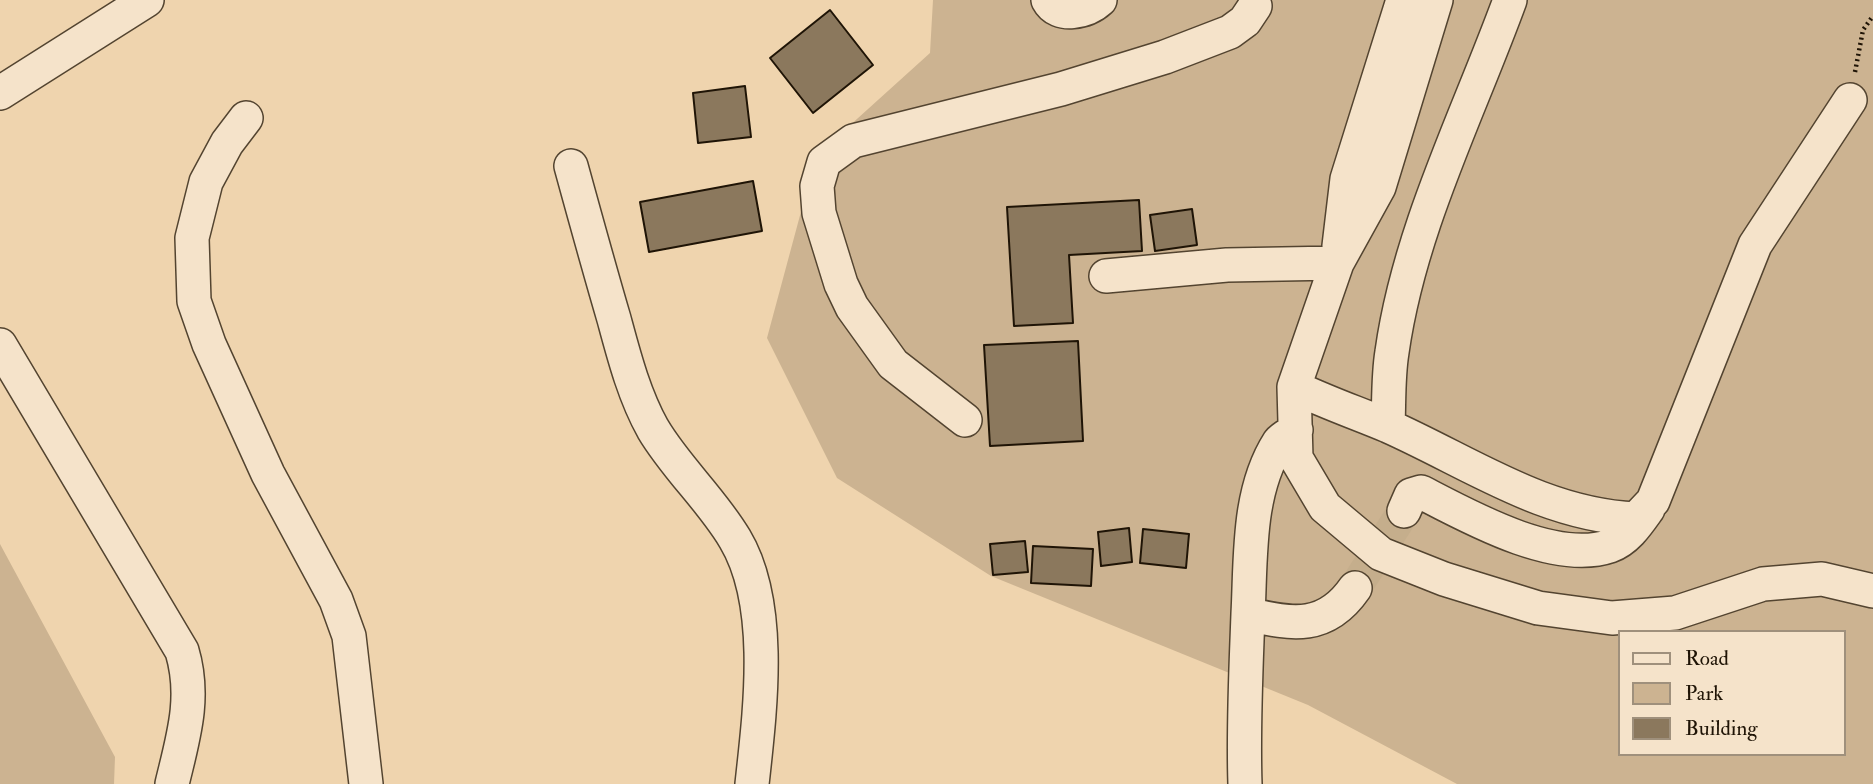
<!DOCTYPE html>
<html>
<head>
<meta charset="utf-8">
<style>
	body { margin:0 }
	#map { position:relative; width:1873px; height:784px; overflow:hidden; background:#efd4ae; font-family:"IM FELL Double Pica",serif }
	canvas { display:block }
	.legend { position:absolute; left:1618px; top:630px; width:228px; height:126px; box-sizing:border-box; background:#f5e3ca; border:2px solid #9f907c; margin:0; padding:9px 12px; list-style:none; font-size:21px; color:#1f1406 }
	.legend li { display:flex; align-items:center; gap:14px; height:35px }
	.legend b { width:35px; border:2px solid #9f907c }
</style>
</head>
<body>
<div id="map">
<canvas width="1873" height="784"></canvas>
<ul class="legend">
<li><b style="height:9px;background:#f5e3ca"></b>Road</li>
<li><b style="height:19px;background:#ccb391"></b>Park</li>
<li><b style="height:19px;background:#8b785d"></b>Building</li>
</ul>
</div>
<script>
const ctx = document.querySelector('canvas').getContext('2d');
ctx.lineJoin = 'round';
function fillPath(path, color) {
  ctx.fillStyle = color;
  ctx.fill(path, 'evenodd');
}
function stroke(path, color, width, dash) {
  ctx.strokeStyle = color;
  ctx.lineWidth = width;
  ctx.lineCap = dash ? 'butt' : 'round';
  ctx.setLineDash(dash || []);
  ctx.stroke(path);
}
fillPath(new Path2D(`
	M933 0H1873V784H1457L1308 705 991 576 837 478 767 338 816 156 930 53ZM1619 632H1843V754H1619Z
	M0 544 115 757 114 784H0Z`), '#ccb391');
const building = new Path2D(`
	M830 10 873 65 813 113 770 58Z
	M745 86 751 137 698 143 693 93Z
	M753 181 762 231 649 252 640 202Z
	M1139 200 1142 251 1069 255 1073 323 1014 326 1007 207Z
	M1192 209 1197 245 1155 251 1150 215Z
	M1078 341 1083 441 990 446 984 345Z
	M1129 528 1132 562 1101 566 1098 532Z
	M1143 529 1189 534 1186 568 1140 563Z
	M1025 541 1028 572 993 575 990 544Z
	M1033 546 1093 549 1091 586 1031 583Z`);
fillPath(building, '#8b785d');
stroke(building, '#1f1406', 2);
stroke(new Path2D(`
	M1355 588 1404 511`), '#c5ae8c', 33, [33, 17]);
const minor = new Path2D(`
	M1048 0C1058 19 1087 12 1100 0
	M1436 0 1379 187 1337 263 1294 387 1296 458 1325 507 1381 554 1444 579 1538 608 1612 618 1675 613 1763 584 1822 579 1873 591
	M0 93 147 0
	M246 118 227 143 206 182 192 238 194 301 209 344 268 474 336 600 349 636 366 784
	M571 166C585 217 599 268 614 319 624 356 634 395 653 429 676 468 712 500 735 539 774 604 760 711 752 784
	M1339 246 1347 179 1403 0
	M1106 276 1227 265 1337 263
	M0 345 182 651C196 698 183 738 172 784
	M1294 387C1325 402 1357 413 1388 426 1471 463 1543 515 1636 519L1653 501 1755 245 1850 100
	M965 420 893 364 852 307 841 284 819 213 817 186 824 162 853 141 1061 89 1165 57 1230 32 1245 21 1255 6
	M1388 426C1389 402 1388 376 1392 352 1409 230 1468 115 1510 0
	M1404 511 1411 495 1421 492C1469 517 1555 565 1610 546 1627 540 1638 523 1648 509
	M1248 614C1293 625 1326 630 1355 588
	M1245 784C1243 727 1246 670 1248 614 1251 558 1247 492 1279 442 1283 437 1290 434 1296 430`);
stroke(minor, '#534430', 36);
stroke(new Path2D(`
	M1855 72 1863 30 1873 16`), '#1f1406', 4.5, [2, 3.5]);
stroke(minor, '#f5e3ca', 33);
</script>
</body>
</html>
